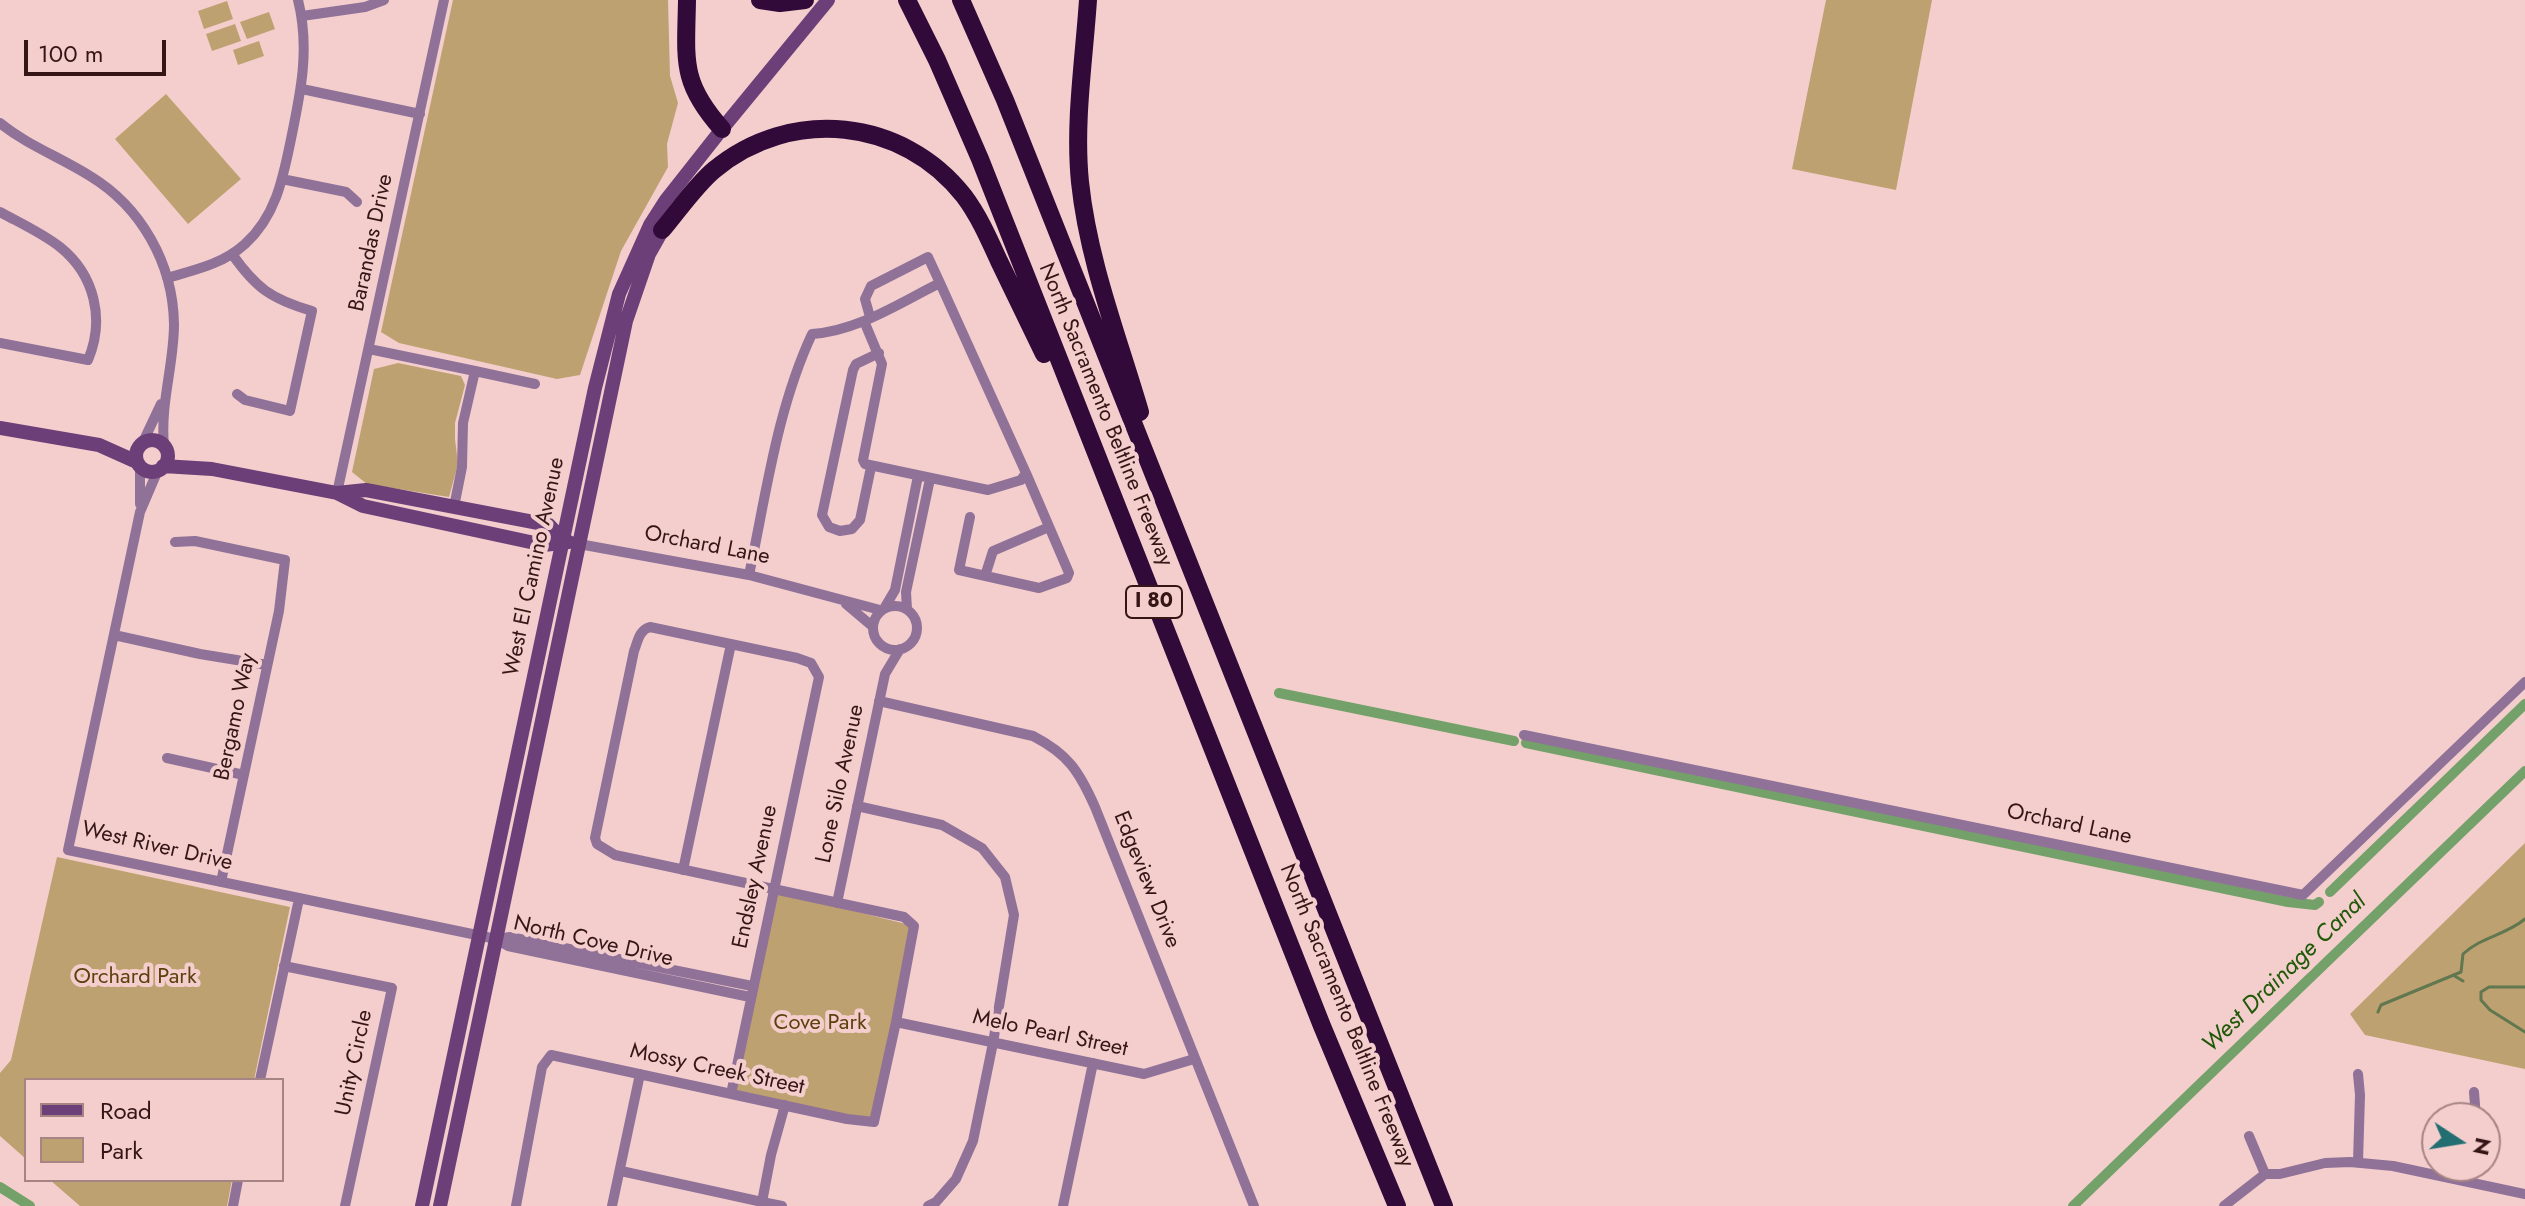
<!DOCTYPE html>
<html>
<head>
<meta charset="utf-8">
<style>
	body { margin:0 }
	#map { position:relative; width:2525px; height:1206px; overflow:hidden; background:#f3cecd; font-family:Jost,sans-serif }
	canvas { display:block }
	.legend { position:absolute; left:24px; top:1078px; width:260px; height:104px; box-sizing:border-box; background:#f3cecd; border:2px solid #a78484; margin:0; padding:10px 14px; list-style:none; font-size:24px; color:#361517 }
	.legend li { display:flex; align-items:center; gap:16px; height:40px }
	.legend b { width:40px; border:2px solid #a78484 }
	.north { position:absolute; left:2421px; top:1102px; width:80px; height:80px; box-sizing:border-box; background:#f3cecd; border:2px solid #a78484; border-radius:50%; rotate:102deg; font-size:22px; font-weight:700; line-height:32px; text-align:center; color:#361517 }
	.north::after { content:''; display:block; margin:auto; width:28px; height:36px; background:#226e71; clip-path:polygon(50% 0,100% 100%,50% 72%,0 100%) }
	.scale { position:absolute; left:24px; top:40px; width:142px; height:36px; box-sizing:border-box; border:4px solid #361517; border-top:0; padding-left:10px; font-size:24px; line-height:28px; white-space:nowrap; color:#361517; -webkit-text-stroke:6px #f3cecd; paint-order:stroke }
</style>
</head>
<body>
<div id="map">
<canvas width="2525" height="1206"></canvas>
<ul class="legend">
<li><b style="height:10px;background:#6c3f78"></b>Road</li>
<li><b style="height:22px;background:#bea170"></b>Park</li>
</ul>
<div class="north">N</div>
<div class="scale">100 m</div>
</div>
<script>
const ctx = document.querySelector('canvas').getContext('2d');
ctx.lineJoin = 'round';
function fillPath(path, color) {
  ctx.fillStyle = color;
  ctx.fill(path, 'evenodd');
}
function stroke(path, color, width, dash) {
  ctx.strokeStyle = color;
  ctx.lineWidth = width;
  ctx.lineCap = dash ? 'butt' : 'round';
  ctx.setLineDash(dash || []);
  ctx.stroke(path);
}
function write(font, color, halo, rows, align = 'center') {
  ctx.font = font + ' Jost,sans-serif';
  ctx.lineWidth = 8;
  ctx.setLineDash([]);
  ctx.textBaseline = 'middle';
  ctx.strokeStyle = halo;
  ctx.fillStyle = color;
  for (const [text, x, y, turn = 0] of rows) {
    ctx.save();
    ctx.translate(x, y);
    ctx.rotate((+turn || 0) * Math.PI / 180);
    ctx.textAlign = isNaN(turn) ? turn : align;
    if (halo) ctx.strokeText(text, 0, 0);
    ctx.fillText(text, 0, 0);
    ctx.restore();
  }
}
fillPath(new Path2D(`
	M453 0H668L670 76 678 103 667 144 668 167 621 251 580 375 557 379 399 343 381 332Z
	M1826 0H1932L1896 190 1792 169Z
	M227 1 233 19 204 29 198 11Z
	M269 12 275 29 247 39 240 22Z
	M235 24 241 41 212 51 206 34Z
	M259 41 264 56 238 65 233 50Z
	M166 94 241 179 188 224 115 139Z
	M398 363 461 376 465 385 455 423V439L458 464 449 497 367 484 352 472 374 369Z
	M2525 843V1069L2365 1035 2350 1014Z
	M57 857 290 907 254 1080H26V1159L0 1136V1073L11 1060Z
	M774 891 914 926 874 1122 731 1094Z
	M50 1180H232L227 1206H80Z`), '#bea170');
stroke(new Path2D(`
	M2453 975 2463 981
	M2481 992V1000L2490 1010 2525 1032
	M2481 992 2489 987H2525
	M2378 1012 2381 1005 2461 972 2463 954C2481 937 2506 935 2525 919`), '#617750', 3);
stroke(new Path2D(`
	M1279 693 1514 741
	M1526 743 2288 902 2315 905 2319 902
	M2330 892 2525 704
	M0 1187 30 1206
	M2073 1206 2525 771`), '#74a169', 10);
stroke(new Path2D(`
	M302 16 365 7 384 0
	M302 89 420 114
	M0 123C27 145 60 157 90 176 141 207 173 263 174 324 174 365 160 403 164 446
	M282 179 346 192 357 202
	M0 212C20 223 42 233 60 247 95 275 105 320 88 360L0 343
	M232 254C256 288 271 299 312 311L290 411 245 400 237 394
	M167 278C195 270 223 264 245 244 276 216 283 178 291 139 301 91 310 48 298 0
	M870 317 865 299 871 286 928 257 940 283
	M369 349 475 371
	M143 442 161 404
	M871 467 860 520 852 529 840 531 829 527 822 515 853 370 856 364 879 353
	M158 470 140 512 68 850 496 939 508 946 750 997
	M337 493 444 0
	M140 504V466
	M454 507 462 467 463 423 475 371 535 384
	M970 517 959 570 1039 588 1067 578 1069 573 1026 473
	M175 542 195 541 285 560 279 611 221 882
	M579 544 749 575 880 610
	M749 575C766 495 777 409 812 334 858 331 899 303 940 283L1026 473 1021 480 988 490 865 464 863 460 882 364 864 321
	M985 576 993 551 1049 527
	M846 604 872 626
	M873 628a22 22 0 1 1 44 0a22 22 0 1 1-44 0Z
	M885 607 895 590 918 476
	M907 609 906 592 930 479
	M114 635 200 654 267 665
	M879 701 1033 736C1068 754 1079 771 1095 807L1254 1206
	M1524 735 2303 895 2525 682
	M167 758 244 775
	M857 806 942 825 982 848 1005 877 1014 915 993 1043 973 1141 956 1179 936 1202 928 1206
	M683 870 731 644
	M837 903 885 674 900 649
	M496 939 510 937 752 986
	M284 966 392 988 345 1206
	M896 1022 1144 1074 1194 1059
	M260 1080 299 899
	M2474 1092 2476 1118
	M2249 1136 2265 1174
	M2358 1162 2360 1095 2358 1074
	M621 1171 762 1202 771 1155 785 1105
	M2463 1181 2466 1166
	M233 1206 238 1180
	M516 1206 542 1067 551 1055 847 1119 874 1122 896 1022 914 926 904 917 615 855 597 844 595 838 634 651C638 641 639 630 650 627L797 658 811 663 819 677C790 816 761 955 731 1094
	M612 1206 640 1074
	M761 1206 762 1202 782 1206
	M1063 1206 1093 1063
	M2224 1206 2265 1174H2280L2325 1163 2350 1162 2393 1166 2525 1194`), '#907198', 10);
stroke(new Path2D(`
	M0 428 99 445 137 462
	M136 456a16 16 0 1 1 32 0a16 16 0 1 1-32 0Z
	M163 466 212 469 337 493 366 490 549 525 563 540
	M337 493 363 506 544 545 569 542
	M422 1206 595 388 619 294 650 225 666 200 722 129 828 0
	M440 1206 626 321 649 254 667 222`), '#6c3f78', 14);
stroke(new Path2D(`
	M687 0C686 60 680 82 722 129
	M760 0 780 3 805 0
	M907 0 937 60 980 159 1322 1026 1397 1206
	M961 0 1005 100 1444 1206
	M1088 0C1084 60 1074 123 1080 182 1088 260 1118 337 1140 412
	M662 230C679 210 695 186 714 170 791 106 903 118 964 196 979 216 989 239 999 261 1014 292 1029 323 1044 354`), '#310a3a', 18);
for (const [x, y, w] of [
	[1154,602,56]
]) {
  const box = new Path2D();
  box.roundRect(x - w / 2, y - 16, w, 32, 6);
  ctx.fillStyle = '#f3cecd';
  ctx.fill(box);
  stroke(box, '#361517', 2);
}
write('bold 20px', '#361517', null, [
	["I 80",1154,602]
]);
write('22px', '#361517', '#f3cecd', [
	["Barandas Drive",372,243,-78],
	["North Sacramento Beltline Freeway",1105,415,68],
	["Orchard Lane",707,546,11],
	["West El Camino Avenue",535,567,-78],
	["Bergamo Way",236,717,-78],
	["Lone Silo Avenue",841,784,-78],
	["Orchard Lane",2069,825,12],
	["West River Drive",157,847,13],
	["Endsley Avenue",756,877,-78],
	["Edgeview Drive",1146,880,68],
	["North Cove Drive",593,942,13],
	["North Sacramento Beltline Freeway",1346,1016,68],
	["Melo Pearl Street",1050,1034,12],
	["Unity Circle",355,1063,-78],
	["Mossy Creek Street",717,1070,12]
]);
write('22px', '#5b410d', '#f3cecd', [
	["Orchard Park",135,978],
	["Cove Park",820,1024]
]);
write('italic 24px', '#1f5908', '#f3cecd', [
	["West Drainage Canal",2285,974,-44]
]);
</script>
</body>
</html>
